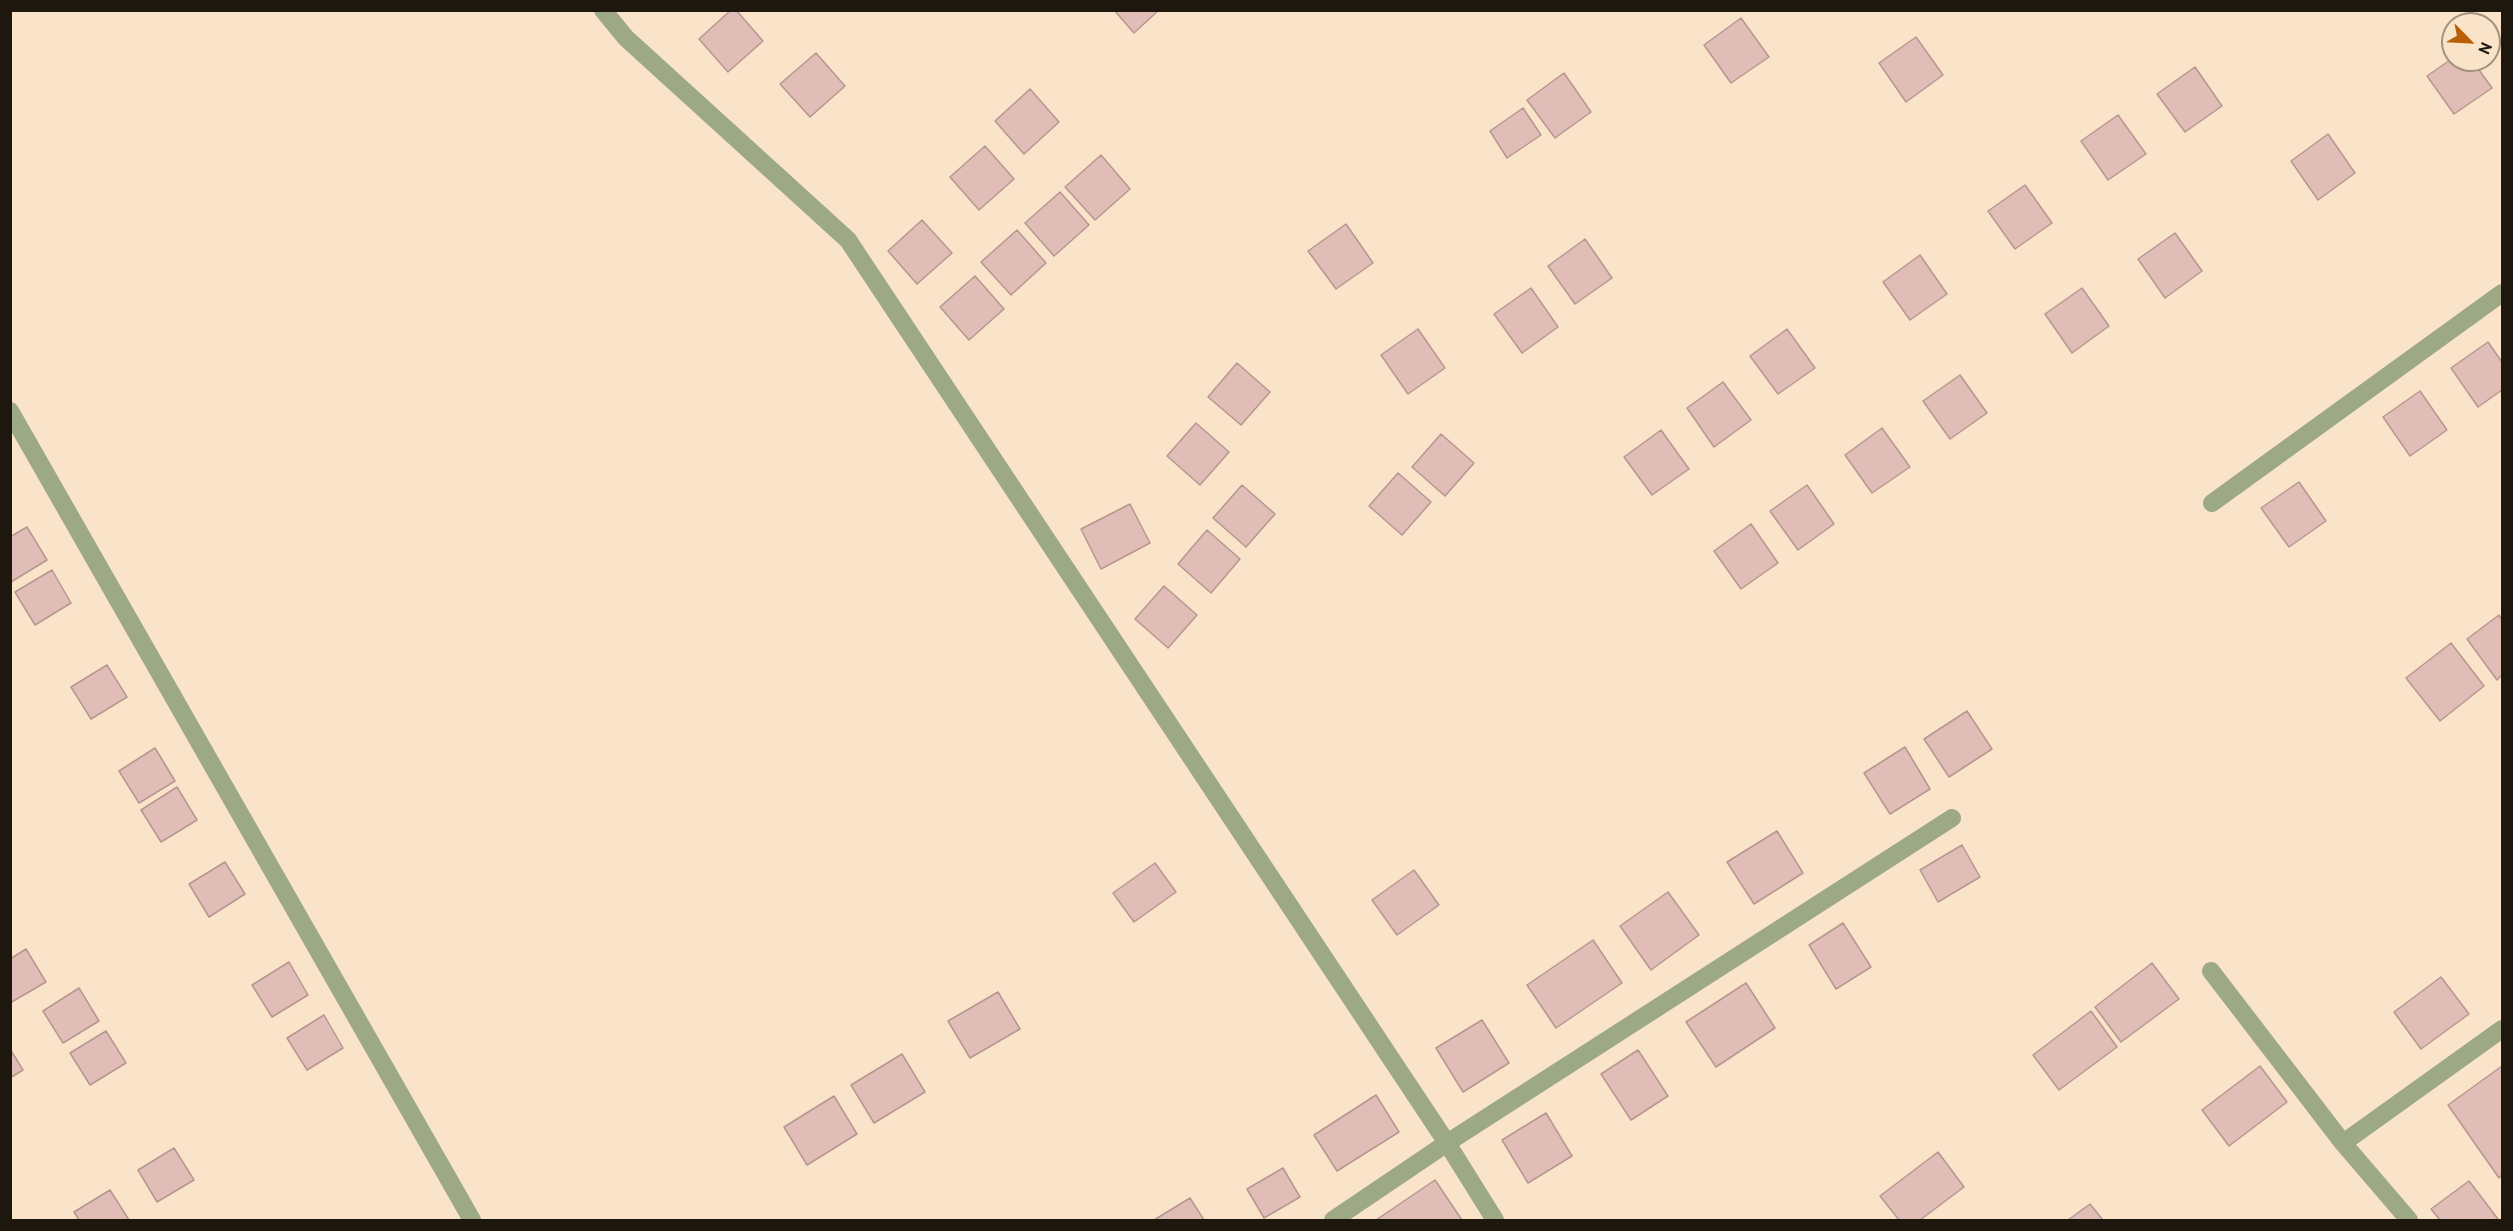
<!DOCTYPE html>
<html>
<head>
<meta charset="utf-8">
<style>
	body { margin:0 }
	#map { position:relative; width:2513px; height:1231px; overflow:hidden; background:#f9e3c9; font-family:"PT Sans",sans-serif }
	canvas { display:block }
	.frame { position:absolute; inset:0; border:12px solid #1e170e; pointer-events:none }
	.north { position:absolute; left:2441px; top:12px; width:60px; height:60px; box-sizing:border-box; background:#f9e3c9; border:2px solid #a1917e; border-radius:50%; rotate:114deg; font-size:16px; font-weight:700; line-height:24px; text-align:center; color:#1e170e }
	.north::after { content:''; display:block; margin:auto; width:21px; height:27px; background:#ba5f05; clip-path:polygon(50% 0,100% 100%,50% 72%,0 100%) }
</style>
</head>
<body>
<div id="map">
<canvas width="2513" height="1231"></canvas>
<div class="frame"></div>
<div class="north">N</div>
</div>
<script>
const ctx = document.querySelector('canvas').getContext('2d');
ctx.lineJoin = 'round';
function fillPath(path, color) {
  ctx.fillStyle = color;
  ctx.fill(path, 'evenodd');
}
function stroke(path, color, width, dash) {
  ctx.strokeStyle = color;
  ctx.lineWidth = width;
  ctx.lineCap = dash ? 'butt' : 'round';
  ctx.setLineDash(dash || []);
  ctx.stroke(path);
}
const building = new Path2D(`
	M731 10H736L763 41 728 72 699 39Z
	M1114 10H1159L1134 33Z
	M1741 18 1769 57 1731 83 1704 45Z
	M1916 37 1943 75 1906 102 1879 63Z
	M816 53 845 86 810 117 780 84Z
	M2453 58V60H2472L2492 88 2454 114 2427 76Z
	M2195 67 2222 106 2185 132 2157 94Z
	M1564 73 1591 112 1555 138 1527 100Z
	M1030 89 1059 122 1024 154 995 121Z
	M1523 108 1541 135 1507 158 1490 131Z
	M2118 115 2146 154 2108 180 2081 141Z
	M2328 134 2355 173 2318 200 2291 161Z
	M985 146 1014 179 979 210 950 177Z
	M1101 155 1130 189 1095 220 1065 187Z
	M2025 185 2052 223 2015 249 1988 211Z
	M1060 192 1089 225 1054 256 1025 223Z
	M922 220 952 253 917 284 888 251Z
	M1346 224 1373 263 1336 289 1308 251Z
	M1017 230 1046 263 1011 295 981 262Z
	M2175 233 2202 271 2165 298 2138 259Z
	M1585 239 1612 278 1575 304 1548 266Z
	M1920 255 1947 294 1910 320 1883 282Z
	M975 276 1004 309 969 340 940 307Z
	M1531 288 1558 327 1522 353 1494 314Z
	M2082 288 2109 326 2072 353 2045 314Z
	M1418 329 1445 368 1408 394 1381 355Z
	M1787 329 1815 368 1778 394 1750 356Z
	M2488 342 2502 362V390L2478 407 2451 368Z
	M1237 363 1270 392 1241 425 1208 397Z
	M1960 375 1987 413 1950 439 1923 401Z
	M1723 382 1751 420 1714 447 1687 408Z
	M2420 391 2447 430 2410 456 2383 417Z
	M1196 423 1229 452 1200 485 1167 456Z
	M1882 428 1910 467 1872 493 1845 455Z
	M1661 430 1689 469 1652 495 1624 457Z
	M1441 434 1474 463 1445 496 1412 467Z
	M1398 473 1431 502 1402 535 1369 506Z
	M2299 482 2326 521 2289 547 2261 508Z
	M1242 485 1275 514 1246 547 1213 518Z
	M1807 485 1834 524 1798 550 1770 511Z
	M1130 504 1150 543 1101 569 1081 529Z
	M1751 524 1778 563 1741 589 1714 551Z
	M27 527 47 560 11 582 10 537Z
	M1207 530 1240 559 1211 593 1178 564Z
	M52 570 71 603 35 625 15 592Z
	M1164 586 1197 615 1168 648 1135 619Z
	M2499 615 2502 620V675L2497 680 2467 639Z
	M2451 643 2484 686 2440 721 2406 678Z
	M107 665 127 697 91 719 71 687Z
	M1967 711 1992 749 1949 777 1924 739Z
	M1905 747 1930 789 1890 814 1864 773Z
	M155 748 175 781 139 803 119 771Z
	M177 787 197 820 161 842 141 810Z
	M1777 831 1803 873 1754 904 1727 862Z
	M1962 845 1980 877 1938 902 1920 870Z
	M225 862 245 894 209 917 189 884Z
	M1155 863 1176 892 1134 922 1113 893Z
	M1414 870 1439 905 1397 935 1372 900Z
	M1668 892 1699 935 1651 970 1620 926Z
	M1843 923 1871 967 1836 989 1809 945Z
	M1593 940 1622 983 1556 1028 1527 985Z
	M26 949 46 982 10 1003V959Z
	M289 962 308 995 272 1017 252 985Z
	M2152 963 2179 999 2121 1042 2095 1007Z
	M2441 977 2469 1014 2421 1049 2394 1012Z
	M1746 983 1775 1028 1716 1067 1686 1022Z
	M79 988 99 1021 63 1043 43 1011Z
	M998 992 1020 1029 970 1058 948 1021Z
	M2091 1011 2117 1047 2059 1090 2033 1055Z
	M324 1015 343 1048 307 1070 287 1038Z
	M1482 1020 1509 1063 1463 1092 1436 1048Z
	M106 1031 126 1063 90 1085 70 1053Z
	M10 1049 23 1070 10 1078Z
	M1638 1050 1668 1096 1631 1120 1601 1074Z
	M902 1054 925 1092 874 1123 851 1085Z
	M2260 1066 2287 1102 2229 1146 2202 1110Z
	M2502 1066V1175L2499 1178 2448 1105Z
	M1376 1095 1399 1132 1337 1171 1314 1135Z
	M834 1096 857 1134 807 1165 784 1127Z
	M1546 1113 1572 1156 1528 1183 1502 1140Z
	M174 1148 194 1180 157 1202 138 1170Z
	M1938 1152 1964 1187 1920 1220H1899L1880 1196Z
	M1283 1168 1300 1197 1264 1218 1247 1189Z
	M1435 1180 1462 1220H1376Z
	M2469 1181 2498 1219 2495 1220H2440L2431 1209Z
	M110 1190 129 1220H79L74 1212Z
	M1190 1198 1204 1220H1154Z
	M2090 1204 2103 1220H2068Z`);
fillPath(building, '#e0bdb7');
stroke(building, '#b89690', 1.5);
stroke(new Path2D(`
	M603 10 626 38 848 240 1447 1143 1495 1220
	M10 411 472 1220
	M2212 503 2502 293
	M2211 971 2343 1143 2409 1220
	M2343 1143 2502 1029
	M1333 1220 1447 1143 1952 818`), '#9da886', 18);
</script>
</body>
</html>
